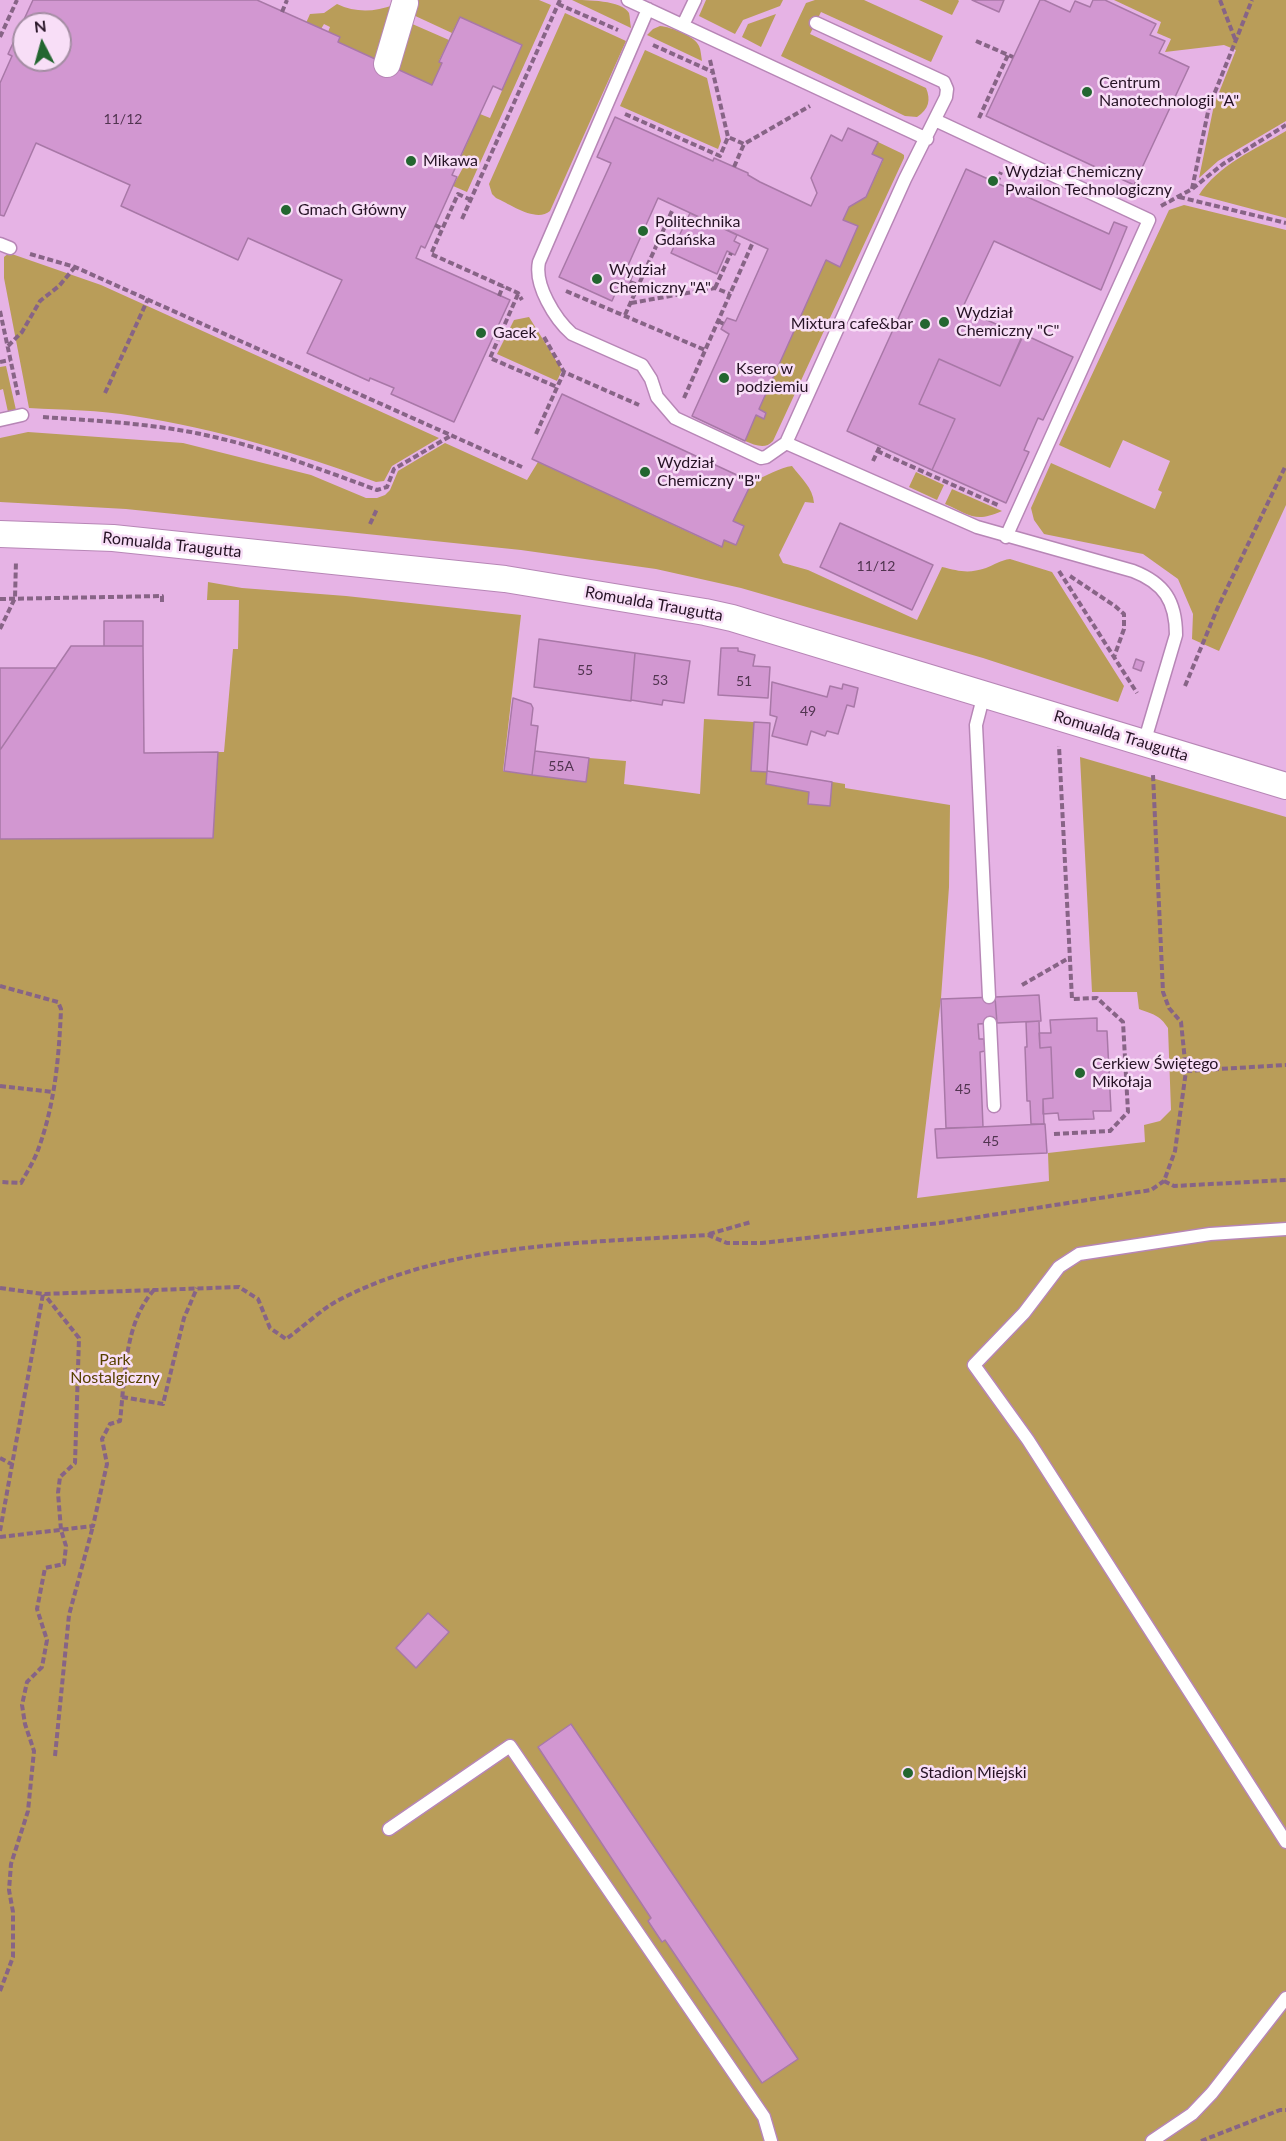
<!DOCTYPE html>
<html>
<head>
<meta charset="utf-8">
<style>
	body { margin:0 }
	#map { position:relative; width:1286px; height:2141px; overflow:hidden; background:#e6b3e5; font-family:Lato,sans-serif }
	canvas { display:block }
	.north { position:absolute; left:12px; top:12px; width:60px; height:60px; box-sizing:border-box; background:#f8def7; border:2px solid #a48da3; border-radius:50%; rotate:354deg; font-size:16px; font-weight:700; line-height:24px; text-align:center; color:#261325 }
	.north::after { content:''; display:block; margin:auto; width:21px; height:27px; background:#236630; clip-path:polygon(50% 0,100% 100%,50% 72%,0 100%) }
</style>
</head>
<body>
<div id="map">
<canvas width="1286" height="2141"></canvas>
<div class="north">N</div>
</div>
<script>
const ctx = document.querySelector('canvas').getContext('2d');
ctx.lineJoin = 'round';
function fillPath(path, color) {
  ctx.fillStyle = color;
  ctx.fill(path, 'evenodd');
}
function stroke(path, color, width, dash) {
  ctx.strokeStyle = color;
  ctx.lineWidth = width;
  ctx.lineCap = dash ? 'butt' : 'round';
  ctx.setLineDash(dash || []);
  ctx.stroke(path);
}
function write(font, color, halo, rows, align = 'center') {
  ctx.font = font + ' Lato,sans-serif';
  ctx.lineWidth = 5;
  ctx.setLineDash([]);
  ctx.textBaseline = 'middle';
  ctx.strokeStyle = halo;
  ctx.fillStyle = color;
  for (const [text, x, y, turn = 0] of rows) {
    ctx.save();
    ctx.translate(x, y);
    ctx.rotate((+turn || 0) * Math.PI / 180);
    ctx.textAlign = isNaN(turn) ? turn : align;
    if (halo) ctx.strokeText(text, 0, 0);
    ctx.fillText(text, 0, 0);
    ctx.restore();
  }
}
fillPath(new Path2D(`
	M413 0H539L551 5 467 192 453 186 465 164 459 161 480 114 490 118 522 45 460 17 452 33 411 14Z
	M572 0C586 0 622 0 629 13 630 17 630 23 631 28Z
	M706 0H783L780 6 743 20 735 34 699 16Z
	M815 0H864L943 36 931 62 821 12 810 34 926 88C931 100 929 109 917 117L905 116 781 56 806 3Z
	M919 0H958L959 1 952 15Z
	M1114 0H1286V121L1218 161 1199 178 1214 105 1236 50 1224 45 1165 52 1171 39 1157 33 1161 22Z
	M337 4C356 13 374 12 394 5L377 60 338 42 328 32 330 27 324 24 321 29 306 23 310 14 324 13Z
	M565 13 626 41 550 211C536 223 510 204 496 198L492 194 489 184Z
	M776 14 761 47 742 37 748 24Z
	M410 23 449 40 439 61 442 63 432 85 393 67Z
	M660 26C671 27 695 36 699 46 701 50 701 56 702 61L647 35 653 29Z
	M645 50 707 78 721 141 718 149 620 106Z
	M1286 131V218L1199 195C1218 165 1256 149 1286 131Z
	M878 142 901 153 904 155V158L773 441C765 450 755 445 745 441L756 415 764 418 766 413 759 409 826 260 840 266 843 220 849 207 866 197 883 160 872 154Z
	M1184 205 1286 230V505L1219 651 1192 639 1193 614 1178 579 1143 554 1044 534 1034 520 1031 508 1051 463 1155 509 1162 492 1158 490 1170 461 1123 440 1110 468 1059 445 1169 210Z
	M9 253 101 285 439 438 392 466 384 481 376 482C300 454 214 428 134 416 99 410 64 410 29 408L4 278V257Z
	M529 317 562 370 557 381 497 354 514 320Z
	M6 366 16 410 8 412 3 389 0 390V367Z
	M28 432 183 443 311 475 366 498H377L385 495 390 490 398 471 445 443 527 480 538 462 721 547 724 540 736 545 744 526 733 521 752 482C764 477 781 467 792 466 801 478 813 488 814 503L805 502 779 555 783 563 808 570 917 620 942 567C959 571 968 574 986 568 994 565 1001 560 1010 559L1052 572 1124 686 1118 702 983 658 741 588 656 569 521 550 126 509 0 502V438Z
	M916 472 944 485 937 500 909 487Z
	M952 489 1002 511C975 523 970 515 945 504Z
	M208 582 242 588 346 596 521 615 503 771 585 782 589 758 626 761 624 784 700 794 704 719 770 723 767 771 845 784V788L950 805 949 887 941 998 917 1198 1049 1181 1048 1153 1145 1142 1144 1125 1160 1121 1171 1110 1168 1028C1160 1015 1152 1014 1139 1009L1137 992H1092L1080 757 1286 817V2141H0V839L213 837 218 752H224L233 649H238L239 600H207Z`), '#b99d59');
const building = new Path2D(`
	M33 0H257L340 37 338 42 432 85 442 63 439 62 460 17 522 45 502 90 493 86 452 175 457 177 453 186 425 248 421 246 416 258 510 300 454 422 391 394 394 388 370 378 369 381 307 353 342 280 248 238 238 260 121 206 130 185 36 143 4 216 0 215V83L12 56 8 54ZM24 24H60V60H24Z
	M972 0H1004L999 12Z
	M1040 0H1044L1070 12 1075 1 1090 7 1093 0H1105L1156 24 1150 35 1165 41 1159 53 1189 67 1134 185 986 116Z
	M615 117 713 161 714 158 748 173V175L760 182 811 206 817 193 811 178 831 135 842 141 848 128 878 142 872 154 883 159 866 197 849 207 843 220 858 226 840 267 826 260 759 409 766 413 764 419 756 415 745 441 692 416 729 334 721 329 727 318 736 321 768 249 658 198 626 270 633 275 628 287 619 285 612 301 559 277 611 163 597 157Z
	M966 169 1109 234 1114 222 1127 227 1101 290 994 241 962 309 1023 336 1000 386 939 359 919 404 955 419 932 470 847 431Z
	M690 213 737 235 734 241 740 244 735 255 727 251 717 274 671 253Z
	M1023 334 1073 357 1043 420 1038 418 1024 450 1029 452 1006 503 932 470 955 419 919 404 939 359 1000 386Z
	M562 394 752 482 733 521 744 526 736 545 724 540 722 547 532 459Z
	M840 523 933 565 912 610 820 567Z
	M104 621H143V646H104Z
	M539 639 635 653 631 701 534 687Z
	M71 646H143L144 753 218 752 213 838 0 839V750Z
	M721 648H738V651L755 655 753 666 770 667 768 698 718 695Z
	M635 653 690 661 684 703 663 700 662 705 631 700Z
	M1136 659 1144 662 1141 671 1133 668Z
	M0 668H56L0 750Z
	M772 682 827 697 830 686 842 689 843 684 858 688 854 707 847 705 838 734 827 731 825 736 811 731 807 745 772 736 777 717 770 715Z
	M513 698 531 704 533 708 531 725 538 726 532 775 504 771Z
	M754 722 770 723 767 772 751 771Z
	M535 751 589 758 586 782 532 775Z
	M767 771 832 782 830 806 808 804 809 792 766 784Z
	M1039 995 1041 1021 997 1023 995 997Z
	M995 997 997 1023 978 1024 979 1039H984L985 1051 980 1052 983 1127 946 1128 941 999Z
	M1097 1018V1031H1107L1111 1111H1093L1094 1119 1059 1120 1058 1113 1043 1114V1099L1053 1098 1051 1047 1040 1048 1039 1033H1051L1050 1020Z
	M1039 1021 1040 1048 1051 1047 1053 1098 1043 1099 1044 1124H1031L1030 1101H1027L1025 1047H1027L1026 1022Z
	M1045 1124 1047 1153 937 1158 935 1129Z
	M428 1613 449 1632 416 1668 396 1648Z
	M571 1724 798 2059 762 2083 665 1940 662 1942 648 1921 651 1918 538 1747Z`);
fillPath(building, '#d297d1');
stroke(building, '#a878a7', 1.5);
const lane = new Path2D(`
	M628 0 927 139
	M648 9 539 262C534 285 555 319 572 334L642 365 651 379 657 397 675 418 761 458 766 457 786 443 905 179 946 97 947 89 944 82 816 23
	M683 25 695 0
	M935 120 1149 220 1006 537
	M0 244 10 248
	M0 420 22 415
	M786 443 977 527 1133 571C1164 583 1176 601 1176 635L1144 743
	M984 694 976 725 989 997
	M990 1023 994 1106
	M1286 1229 1210 1234 1079 1254 1059 1267 1024 1313 974 1365 1028 1440 1286 1842
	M389 1829 510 1746 764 2117 771 2141
	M1152 2141 1192 2114 1212 2093 1286 1998`);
const street = new Path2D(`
	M387 64 405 3
	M0 534 113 538 505 579 705 612 732 618 1286 786`);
stroke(lane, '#b786b6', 15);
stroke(street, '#b786b6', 28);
stroke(new Path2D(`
	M1220 0 1235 39
	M558 4 618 30
	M282 12 287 0
	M0 37 17 0
	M976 41 1013 57
	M653 45 713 72
	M710 60 728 137 744 144 810 106
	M625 114 720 156 728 137
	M979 118 1008 55
	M734 167 744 144
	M997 183 1001 172
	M1192 189 1209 107 1252 0
	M1179 197 1286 223
	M471 200 458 194 431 254 518 293 522 300
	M1161 206 1192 189 1223 164 1286 125
	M462 219 560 0
	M435 225 443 229
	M30 254 75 267 522 467
	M630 282 638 285
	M715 288 731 253
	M566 291 705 350
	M518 294 490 358 557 387
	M499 296 503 286
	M631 303 715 288 730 294
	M0 311 18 395
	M625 315 672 211
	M718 321 724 324
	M544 337 564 372 639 405
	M8 346 22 332 40 301 59 286 75 267
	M0 362 10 360
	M105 393 148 299
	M684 398 753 242
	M43 417C84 420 125 422 166 428 239 438 309 465 377 490L387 487 394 469 452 435
	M536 434 564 372
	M877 451 1000 506
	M873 461 880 446
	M370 524 377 509
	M1059 571 1137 693
	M1070 576 1115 606 1124 614V629L1114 657
	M0 599 162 596V604
	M0 629 15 598 16 561
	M1185 686 1218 607 1286 465
	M1022 985 1069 958
	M0 986 58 1002 61 1009C59 1057 55 1104 38 1150 34 1161 27 1172 21 1183L0 1182
	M1186 1071 1286 1065
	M0 1086 53 1092
	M1054 1134 1110 1131 1128 1112 1123 1022 1097 998 1072 999 1059 746
	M1164 1181 1174 1186 1286 1180
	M709 1234 751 1222
	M0 1288 43 1294 239 1287 258 1299 270 1328 286 1339C302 1328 322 1309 337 1301 448 1242 586 1243 708 1235L727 1243H762L940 1223 1151 1190 1164 1181 1175 1151 1186 1071 1181 1022 1169 1008 1163 992 1153 775
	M122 1397 163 1404 184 1318 197 1288
	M0 1458 13 1465
	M0 1531 43 1294
	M0 1537 93 1526 107 1464 102 1439 110 1424 120 1421C125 1378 124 1323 154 1290
	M55 1756 69 1615 93 1526
	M0 1991 13 1957V1912L9 1890 11 1864 28 1811 34 1751 25 1724 22 1705 27 1682 42 1667 47 1640 37 1609 45 1568 64 1564 66 1546 61 1530 58 1493 60 1477 75 1463 79 1338 44 1294
	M1201 2141 1280 2110H1286`), '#876486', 4, [6, 3]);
stroke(lane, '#fff', 12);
stroke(street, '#fff', 26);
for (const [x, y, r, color] of [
	[1087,92,6,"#236630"],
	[411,161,6,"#236630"],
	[993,181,6,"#236630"],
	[286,210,6,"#236630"],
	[643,231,6,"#236630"],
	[597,279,6,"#236630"],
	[944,322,6,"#236630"],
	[925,324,6,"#236630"],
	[481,333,6,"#236630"],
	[724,378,6,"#236630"],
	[645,472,6,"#236630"],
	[1080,1073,6,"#236630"],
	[908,1773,6,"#236630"]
]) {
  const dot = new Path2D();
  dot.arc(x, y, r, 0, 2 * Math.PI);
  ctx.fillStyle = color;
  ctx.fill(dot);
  stroke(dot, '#f8def7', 2);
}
write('14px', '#513450', null, [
	["11/12",123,119],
	["11/12",876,566],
	["55",585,670],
	["53",660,680],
	["51",744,681],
	["49",808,711],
	["55A",561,766],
	["45",963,1089],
	["45",991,1141]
]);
write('16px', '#261325', '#f8def7', [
	["Centrum",1099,83],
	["Nanotechnologii \"A\"",1099,101],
	["Mikawa",423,161],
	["Wydział Chemiczny",1005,172],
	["Pwailon Technologiczny",1005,190],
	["Gmach Główny",298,210],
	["Politechnika",655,222],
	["Gdańska",655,240],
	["Wydział",609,270],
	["Chemiczny \"A\"",609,288],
	["Wydział",956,313],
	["Chemiczny \"C\"",956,331],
	["Mixtura cafe&bar",913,324,"right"],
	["Gacek",493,333],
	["Ksero w",736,369],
	["podziemiu",736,387],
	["Wydział",657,463],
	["Chemiczny \"B\"",657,481],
	["Cerkiew Świętego",1092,1064],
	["Mikołaja",1092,1082],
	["Stadion Miejski",920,1773]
], 'left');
write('16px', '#261325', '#f8def7', [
	["Romualda Traugutta",172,545,6],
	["Romualda Traugutta",654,604,10],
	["Romualda Traugutta",1121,736,17]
]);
write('16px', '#574100', '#f8def7', [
	["Park",115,1360],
	["Nostalgiczny",115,1378]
]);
</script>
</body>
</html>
